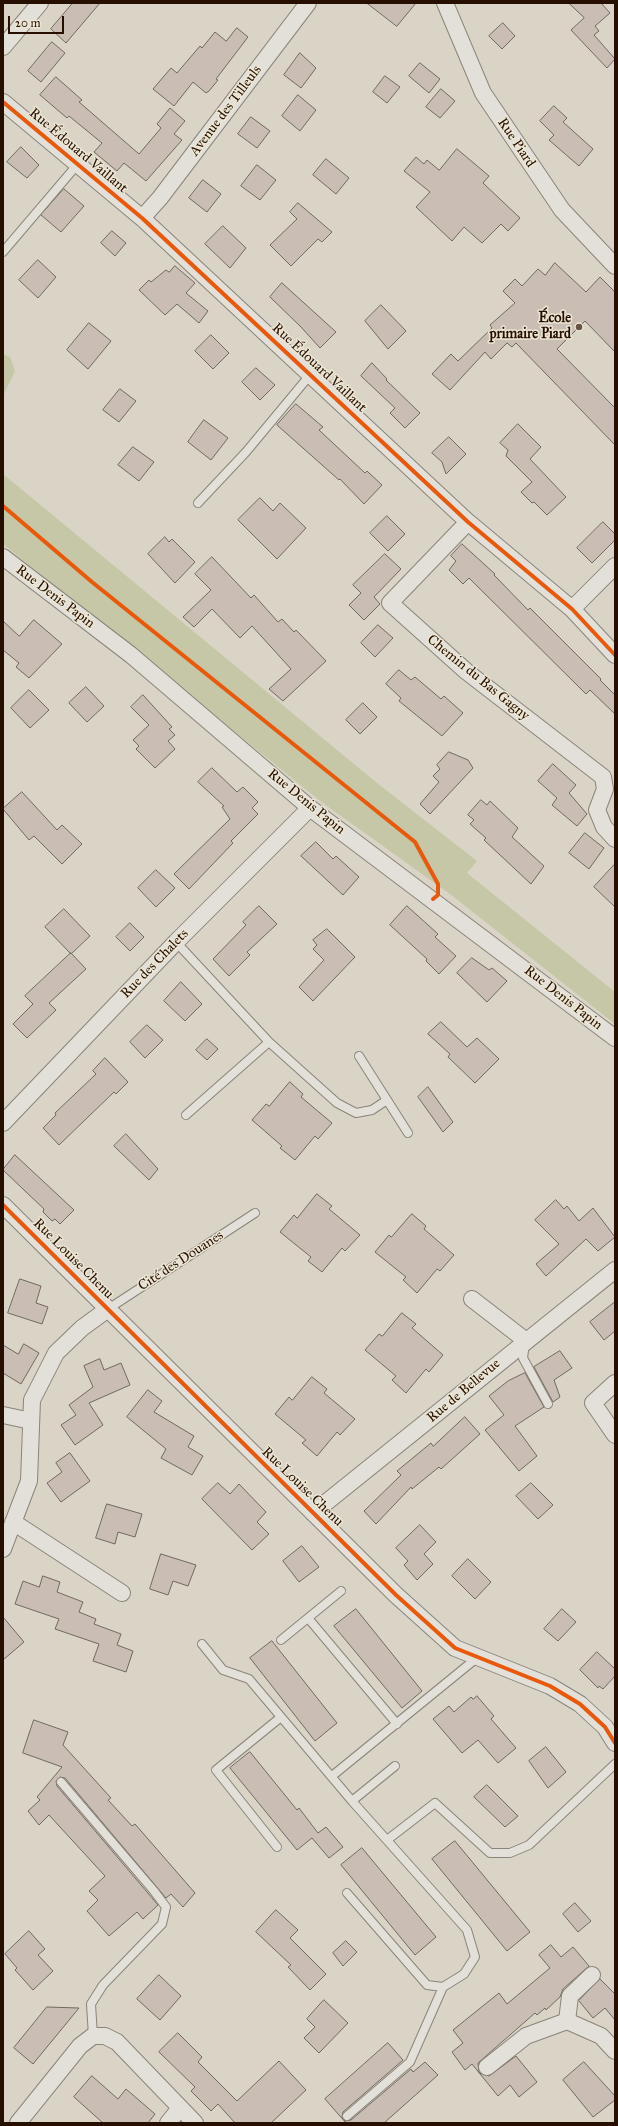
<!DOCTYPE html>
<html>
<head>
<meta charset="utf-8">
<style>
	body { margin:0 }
	#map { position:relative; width:618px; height:2126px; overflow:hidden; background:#d9d4c5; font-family:"IM FELL Great Primer",serif }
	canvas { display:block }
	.frame { position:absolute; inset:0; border:4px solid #270f00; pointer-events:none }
	.scale { position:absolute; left:8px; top:16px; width:56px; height:18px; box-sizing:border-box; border:2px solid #270f00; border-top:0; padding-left:5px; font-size:12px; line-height:14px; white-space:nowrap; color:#270f00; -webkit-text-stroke:3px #ece6d4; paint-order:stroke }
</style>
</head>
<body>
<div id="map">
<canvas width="618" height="2126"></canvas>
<div class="frame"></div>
<div class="scale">20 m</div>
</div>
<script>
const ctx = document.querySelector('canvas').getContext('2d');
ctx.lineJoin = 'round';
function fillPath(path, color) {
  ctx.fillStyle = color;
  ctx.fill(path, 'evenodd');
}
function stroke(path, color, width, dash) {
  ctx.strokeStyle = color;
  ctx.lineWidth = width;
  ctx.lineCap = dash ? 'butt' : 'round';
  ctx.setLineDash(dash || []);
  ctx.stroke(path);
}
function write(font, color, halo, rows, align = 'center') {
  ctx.font = font + ' "IM FELL Great Primer",serif';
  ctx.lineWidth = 3;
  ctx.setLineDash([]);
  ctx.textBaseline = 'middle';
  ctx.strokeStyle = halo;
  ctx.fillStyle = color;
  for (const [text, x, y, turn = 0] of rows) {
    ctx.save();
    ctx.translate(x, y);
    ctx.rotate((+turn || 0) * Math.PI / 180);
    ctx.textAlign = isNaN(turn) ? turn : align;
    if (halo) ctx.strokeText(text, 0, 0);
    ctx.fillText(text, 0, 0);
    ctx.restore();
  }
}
fillPath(new Path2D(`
	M3 354 10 357 15 371 3 396Z
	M3 474 377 783 477 861 467 873 615 992V1024L450 894 320 801 3 544Z`), '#c6c7a7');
const building = new Path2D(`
	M73 3H100L66 43 51 29Z
	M367 3H416L397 26Z
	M569 3H601L610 13 595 26 599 31 594 35 615 59 607 68 571 30 584 18Z
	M503 23 515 36 502 49 489 36Z
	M237 28 248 37 216 79 218 80 209 91 206 93 193 82 174 106 153 89 171 68 177 73 200 46 202 48 215 32 226 41Z
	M52 42 65 53 41 82 28 71Z
	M300 53 316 68 301 88 284 75Z
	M420 63 440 79 429 93 409 76Z
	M385 76 400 87 387 103 373 92Z
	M56 77 82 100 79 102 139 154 161 128 157 124 170 108 185 121 174 134 182 140 146 181 124 163 117 171 94 152 102 143 69 116 67 118 40 95Z
	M441 89 455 101 440 118 426 107Z
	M298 95 316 110 300 131 282 116Z
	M554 106 567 118 563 122 593 149 579 166 549 140 554 135 540 121Z
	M251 117 270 131 257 148 238 134Z
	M21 147 39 165 27 178 7 162Z
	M457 149 489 176 483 183 520 218 508 231 501 224 482 243 464 227 452 241 416 207 430 192 404 171 416 157 424 164 427 160 439 170Z
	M326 159 349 178 336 194 313 175Z
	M257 165 276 180 260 200 241 186Z
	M203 180 221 194 207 212 189 198Z
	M64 189 84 206 61 232 41 215Z
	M298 203 332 232 322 242 318 239 291 266 270 245 297 219 290 212Z
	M223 226 246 248 230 268 205 244Z
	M112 231 126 243 115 256 101 243Z
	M38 260 56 277 38 298 19 280Z
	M555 263 586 292 600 277 615 292V352L585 321 557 349 615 408V445L516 343 512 347 507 343 491 359 485 352 450 390 432 374 451 354 458 361 492 328 490 325 515 303 503 291 515 279 522 286 538 269 545 275Z
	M175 266 195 283 186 293 208 311 199 323 177 304 165 315 139 290 149 280 151 282 166 270 169 272Z
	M282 283 336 332 320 348 301 327 270 297Z
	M381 305 406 331 388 349 365 321Z
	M89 323 111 341 88 369 67 350Z
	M211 335 229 353 213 369 195 351Z
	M372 363 387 379 386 380 420 413 405 428 390 413 395 408 361 376Z
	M256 368 275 385 260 400 242 382Z
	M120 389 136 401 119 422 103 410Z
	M296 404 323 427 319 430 365 473 367 471 382 485 364 504 340 479 339 480 277 425Z
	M204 420 228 438 211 460 188 442Z
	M518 424 541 447 530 459 566 497 547 515 534 502 532 503 521 492 532 482 506 456 508 450 500 443Z
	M449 437 466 454 446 474 442 462 432 453Z
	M133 447 154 462 139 481 118 465Z
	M260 498 273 511 280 503 306 528 277 559 238 520Z
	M387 516 405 534 388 551 370 533Z
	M603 522 615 534V540L592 563 577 548Z
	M165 537 169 542 172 539 195 562 175 583 148 554Z
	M462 544 495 574 494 575 528 610 530 608 601 679 600 680 615 695V714L590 690 586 694 469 578 463 584 449 570 456 561 451 556Z
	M385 554 401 569 374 597 380 604 364 620 349 605 361 593 353 585Z
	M212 557 251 598 254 595 278 622 282 619 294 632 296 630 326 661 283 701 269 689 291 669 252 626 240 638 212 609 194 627 183 617 211 590 195 574Z
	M34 620 62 644 29 678 16 667 19 663 3 650V621L19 636Z
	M378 625 393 638 375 657 361 643Z
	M399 670 411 680 415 677 441 699 444 696 463 713 442 736 399 701 401 698 386 684Z
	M86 687 104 706 87 722 69 703Z
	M29 690 49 710 30 728 11 708Z
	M143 695 172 727 169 729 175 735 168 741 175 749 155 768 136 749 139 746 133 740 149 725 131 707Z
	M363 703 377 717 360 734 346 720Z
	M449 752 468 760 473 768 430 814 420 804 439 782 433 776 440 769 437 765Z
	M553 764 576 785 569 793 587 814 577 826 552 805 557 798 538 781Z
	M212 768 237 792 243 787 258 802 252 808 258 814 231 841 233 843 189 889 174 874 230 819 222 807 224 806 198 782Z
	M22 792 57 830 62 825 82 844 62 864 34 836 29 840 3 809Z
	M481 800 487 805 490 801 518 828 512 837 544 866 531 884 484 840 486 838 470 824 474 820 468 815Z
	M585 833 604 848 589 869 569 853Z
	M316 842 333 859 336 856 359 877 343 895 301 856Z
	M615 864V907L594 887Z
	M156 870 175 888 156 907 138 888Z
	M259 906 277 924 247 952 250 955 229 976 213 959 246 925 243 922Z
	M407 906 438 934 435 937 456 956 439 974 426 961 427 959 390 925Z
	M64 909 90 936 71 954 45 927Z
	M130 923 144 937 130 951 116 937Z
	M327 929 355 957 313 1001 299 987 324 960 313 949 317 945 313 940Z
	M71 953 86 969 49 1003 56 1010 27 1038 13 1024 33 1004 25 996Z
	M472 958 489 970 492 968 507 981 487 1002 457 973Z
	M181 982 202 1004 185 1021 164 1001Z
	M441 1022 467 1047 477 1038 499 1059 475 1083 448 1057 450 1054 428 1034Z
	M147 1025 163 1040 145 1058 130 1042Z
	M207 1039 218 1049 207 1060 196 1050Z
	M105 1058 128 1082 116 1094 114 1092 59 1145 43 1128 56 1115 55 1113 96 1074 93 1071Z
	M290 1082 303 1094 301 1097 332 1123 318 1139 315 1136 295 1160 280 1148 282 1146 252 1120 266 1104 269 1106Z
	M428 1087 453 1122 443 1132 418 1097Z
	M126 1134 158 1169 149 1180 114 1146Z
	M15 1155 74 1210 60 1224 55 1219 52 1221 43 1212 44 1209 3 1170Z
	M317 1194 332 1206 329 1209 360 1235 345 1251 342 1248 322 1272 308 1261 311 1257 280 1232 294 1215 297 1218Z
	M556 1200 564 1209 567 1206 579 1221 593 1208 615 1237 598 1251 586 1239 546 1276 536 1264 559 1244 535 1220Z
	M412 1214 426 1226 424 1229 454 1255 440 1271 437 1269 417 1293 403 1280 406 1277 375 1252 389 1235 391 1237Z
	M20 1279 41 1286 36 1303 48 1307 42 1324 8 1313Z
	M615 1302V1331L604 1340 590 1322Z
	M402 1313 416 1324 412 1328 443 1355 429 1372 426 1369 406 1393 392 1380 396 1376 365 1350 379 1334 382 1336Z
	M24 1344 39 1353 21 1384 3 1373V1345L18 1354Z
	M560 1351 572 1368 554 1380 560 1397 553 1402 534 1367Z
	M100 1359 104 1370 121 1363 130 1385 89 1403 103 1425 75 1445 61 1425 76 1415 69 1405 93 1387 84 1366Z
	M525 1373 544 1407 515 1426 537 1456 519 1471 485 1430 504 1415 489 1396 508 1381Z
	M312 1377 327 1389 324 1393 355 1419 340 1435 337 1432 317 1456 302 1443 306 1440 275 1414 289 1397 292 1400Z
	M148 1390 162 1401 154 1412 194 1436 188 1447 203 1456 192 1475 161 1458 166 1449 127 1417Z
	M465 1417 480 1434 441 1469 439 1467 412 1489 411 1487 376 1524 364 1511 401 1475 397 1471 431 1443 433 1446Z
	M70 1453 90 1481 61 1502 47 1483 62 1472 56 1463Z
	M218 1483 230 1494 239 1484 266 1512 257 1522 269 1534 252 1550 202 1499Z
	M531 1483 553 1505 538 1519 516 1496Z
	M107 1504 142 1514 135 1537 118 1532 115 1544 96 1538Z
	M420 1525 436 1542 424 1554 433 1564 417 1580 404 1565 408 1561 396 1548Z
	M302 1546 319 1567 299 1582 283 1561Z
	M161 1554 196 1565 188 1586 173 1581 168 1595 150 1589Z
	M468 1559 491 1582 475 1599 452 1576Z
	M43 1576 60 1582 57 1592 83 1602 79 1612 96 1619 94 1624 121 1634 117 1645 133 1651 126 1672 93 1661 99 1644 55 1629 59 1619 15 1604 23 1581 39 1587Z
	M356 1609 422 1691 402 1708 334 1626Z
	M562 1609 576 1622 558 1641 544 1629Z
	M3 1617 24 1642 3 1660Z
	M272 1641 337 1723 315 1741 250 1658Z
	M597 1652 615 1669V1676L603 1689 599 1686 598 1688 580 1670Z
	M477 1696 494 1716 491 1719 516 1748 498 1763 478 1740 462 1753 433 1719 449 1706 454 1712 471 1697 473 1699Z
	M34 1720 68 1732 63 1745 111 1798 108 1800 132 1826 135 1824 195 1893 183 1907 171 1894 166 1898 65 1778 60 1777 56 1781 57 1786 158 1905 143 1919 137 1912 109 1936 87 1911 98 1900 89 1891 105 1876 49 1815 39 1825 28 1811 40 1800 37 1797 62 1767 23 1753Z
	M546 1747 566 1772 548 1788 529 1761Z
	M250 1752 297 1810 299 1808 318 1833 326 1827 343 1847 329 1858 312 1838 297 1850 230 1768Z
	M487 1785 518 1816 505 1827 474 1797Z
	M455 1841 530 1932 507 1951 432 1859Z
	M362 1848 436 1937 415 1955 341 1865Z
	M575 1903 591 1921 578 1932 563 1914Z
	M276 1910 298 1930 290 1938 326 1974 310 1990 288 1967 291 1965 256 1932Z
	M29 1931 45 1949 38 1955 53 1971 33 1990 15 1970 17 1968 5 1954Z
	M346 1941 357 1952 343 1966 333 1953Z
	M551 1945 561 1957 573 1947 589 1966 563 1989 560 1997 546 2010 545 2008 537 2015 535 2013 478 2063 479 2073 489 2076 516 2056 537 2082 519 2097 510 2085 498 2096 472 2064 465 2070 452 2052 463 2043 453 2030 499 1993 507 2004 550 1968 539 1955Z
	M159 1975 181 1996 160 2020 137 1999Z
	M600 1979 615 1994V2020L605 2008 593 2018 579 2001Z
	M324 2000 348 2023 319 2053 304 2038 315 2027 307 2019Z
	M47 2007 79 2008 33 2064 14 2048Z
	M178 2033 202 2057 198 2062 237 2101 279 2061 306 2090 271 2123H235L218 2104 211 2111 191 2091 195 2087 159 2052Z
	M388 2043 403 2060 343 2112 342 2117 345 2121 351 2120 411 2069 413 2072 425 2062 438 2075 384 2123H346L325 2099Z
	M584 2062 615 2096V2100L593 2117 563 2080Z
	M92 2076 118 2099 126 2089 155 2114 148 2123H103L74 2097Z`);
fillPath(building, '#cabeb4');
stroke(building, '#706960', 1);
const service = new Path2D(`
	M3 252 77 165
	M198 503 246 452 310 375
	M176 942 269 1042 337 1103 356 1113 372 1110 387 1100
	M359 1056 408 1133
	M186 1115 269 1042
	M108 1309 255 1213
	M525 1343 523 1358 548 1404
	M308 1618 397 1724
	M281 1640 341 1591
	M202 1644 223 1670 249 1679 352 1801 467 1930 475 1957 464 1974 443 1987 427 1985 347 1893
	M332 1776 478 1657
	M61 1782 154 1891 166 1907 162 1924 103 1985 91 2004 93 2036
	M352 1801 395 1766
	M387 1840 435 1803 490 1853H510L529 1845 615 1764
	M277 1847 216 1770 281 1717
	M347 2116 410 2062 443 1987`);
const minor = new Path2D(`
	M445 3 483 93 562 210 615 266
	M3 47 40 3
	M3 102 142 218 468 522 572 609 615 655
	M142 218 160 198 308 3
	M468 522 390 603 467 672 603 777 605 789 597 810 604 827 615 839
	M3 557 131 655 310 808 615 1038
	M572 609 615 566
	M3 1123 176 942 310 808
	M3 1205 396 1595 455 1648 550 1686 580 1704 605 1727 615 1743
	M472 1299 525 1340
	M615 1383 593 1403 615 1435
	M3 1415 31 1421
	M313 1513 615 1270
	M13 1522 122 1593
	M3 1549 29 1481 32 1400 56 1353 82 1328 108 1309
	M567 2021 601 2036 615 2051
	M487 2067 526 2036 567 2021 570 1996 592 1975
	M18 2123 80 2046 93 2036H105L117 2042 195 2123
	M168 2123 180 2108`);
stroke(service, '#8a847a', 10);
stroke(minor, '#8a847a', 18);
stroke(service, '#e2e0d9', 8);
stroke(minor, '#e2e0d9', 16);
stroke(new Path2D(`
	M3 102 142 218 468 522 572 609 615 655
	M3 506 92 582 415 842 438 884V895L433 899
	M3 1205 396 1595 455 1648 550 1686 580 1704 605 1727 615 1743`), '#e8590c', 4);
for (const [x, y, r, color] of [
	[579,327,4,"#655445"]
]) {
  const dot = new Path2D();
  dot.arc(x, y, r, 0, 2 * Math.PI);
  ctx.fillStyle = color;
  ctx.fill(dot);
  stroke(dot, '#ece6d4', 1.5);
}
write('14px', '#270f00', '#ece6d4', [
	["Avenue des Tilleuls",226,111,-53],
	["Rue Piard",516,143,56],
	["Rue Édouard Vaillant",78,151,40],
	["Rue Édouard Vaillant",319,368,43],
	["Rue Denis Papin",55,597,37],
	["Chemin du Bas Gagny",478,678,39],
	["Rue Denis Papin",306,802,39],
	["Rue des Chalets",155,964,-46],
	["Rue Denis Papin",563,998,38],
	["Rue Louise Chenu",73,1259,45],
	["Cité des Douanes",181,1261,-33],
	["Rue de Bellevue",464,1391,-40],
	["Rue Louise Chenu",302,1487,44]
]);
write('bold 14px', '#270f00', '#ece6d4', [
	["École",571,319],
	["primaire Piard",571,335]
], 'right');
</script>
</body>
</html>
